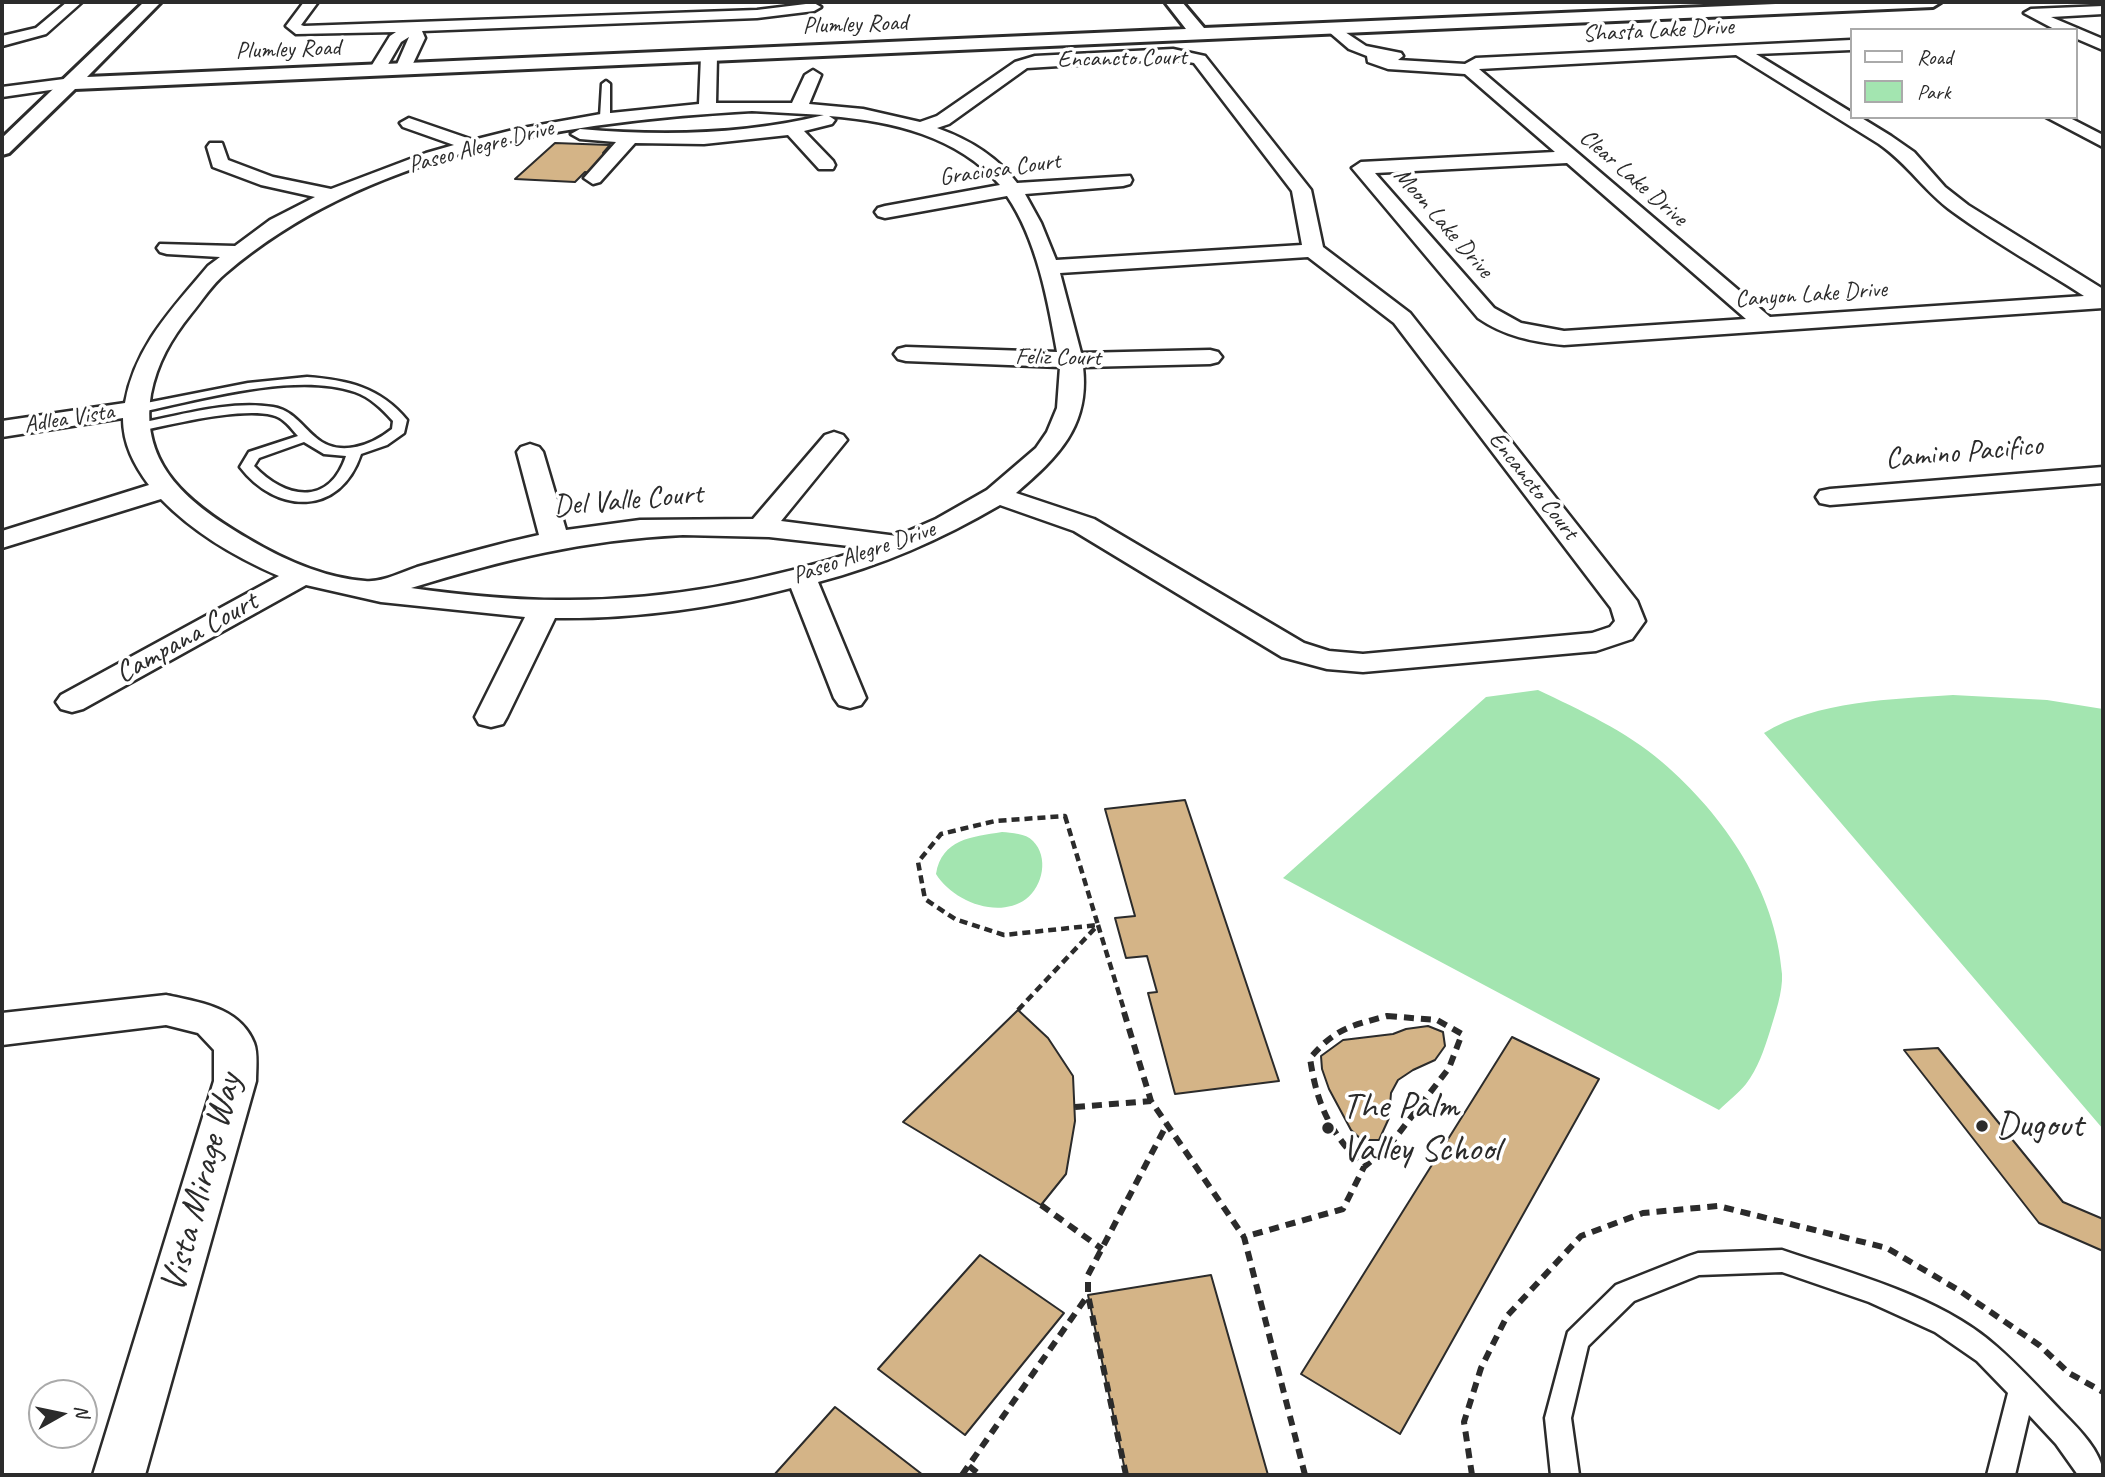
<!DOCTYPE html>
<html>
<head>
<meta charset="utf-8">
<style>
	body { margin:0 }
	#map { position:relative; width:2105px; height:1477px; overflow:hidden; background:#fff; font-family:Caveat,sans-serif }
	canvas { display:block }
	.frame { position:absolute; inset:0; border:4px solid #2b2b2b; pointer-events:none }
	.legend { position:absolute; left:1850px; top:28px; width:228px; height:91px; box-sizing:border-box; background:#fff; border:2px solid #aaa; margin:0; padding:9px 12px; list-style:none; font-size:21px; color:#2b2b2b }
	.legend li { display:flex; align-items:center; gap:14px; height:35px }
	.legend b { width:35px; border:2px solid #aaa }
	.north { position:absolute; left:28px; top:1379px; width:70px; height:70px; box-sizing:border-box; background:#fff; border:2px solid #aaa; border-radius:50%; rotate:81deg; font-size:19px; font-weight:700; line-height:28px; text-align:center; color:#2b2b2b }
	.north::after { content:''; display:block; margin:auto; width:24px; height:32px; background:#2b2b2b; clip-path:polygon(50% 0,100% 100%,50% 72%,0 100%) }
</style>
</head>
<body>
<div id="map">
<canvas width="2105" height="1477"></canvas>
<div class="frame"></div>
<ul class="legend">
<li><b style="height:9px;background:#fff"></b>Road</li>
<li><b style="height:19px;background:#a3e5b0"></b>Park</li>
</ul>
<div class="north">N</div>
</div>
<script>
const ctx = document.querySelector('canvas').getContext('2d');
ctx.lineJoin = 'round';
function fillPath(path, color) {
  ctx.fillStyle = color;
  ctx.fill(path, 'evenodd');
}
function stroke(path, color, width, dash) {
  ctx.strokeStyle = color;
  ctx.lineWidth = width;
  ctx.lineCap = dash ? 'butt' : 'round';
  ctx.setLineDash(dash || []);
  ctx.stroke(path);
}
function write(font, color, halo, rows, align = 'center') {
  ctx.font = font + ' Caveat,sans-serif';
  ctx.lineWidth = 7;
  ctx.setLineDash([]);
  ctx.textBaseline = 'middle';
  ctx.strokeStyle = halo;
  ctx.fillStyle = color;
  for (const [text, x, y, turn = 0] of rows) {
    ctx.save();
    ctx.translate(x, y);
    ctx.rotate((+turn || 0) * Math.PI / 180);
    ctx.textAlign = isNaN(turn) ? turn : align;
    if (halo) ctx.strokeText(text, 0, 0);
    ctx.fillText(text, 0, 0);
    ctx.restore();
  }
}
fillPath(new Path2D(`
	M1538 690C1580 710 1626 731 1662 762 1724 815 1776 891 1782 974 1783 992 1775 1014 1770 1031 1764 1050 1758 1068 1746 1084 1739 1093 1728 1101 1719 1110L1283 878 1486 697Z
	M1953 695 2047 700 2103 709V1129L1764 733C1816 701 1893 699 1953 695Z
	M1002 832C1012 833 1025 833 1033 841 1049 857 1043 886 1026 899 997 920 952 900 936 874 942 839 971 837 1002 832Z`), '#a3e5b0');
const building = new Path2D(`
	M555 143 610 145 603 153 608 154 591 173 585 172 575 182 515 179Z
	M1185 800 1279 1081 1175 1094 1148 993 1157 992 1147 956 1126 958 1115 918 1135 916 1105 809Z
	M1018 1010 1048 1038 1073 1076 1075 1121 1066 1174 1041 1205 903 1122Z
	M1428 1026 1443 1032 1445 1046 1435 1060 1413 1070 1398 1080 1391 1093 1389 1118 1379 1140H1362L1351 1130 1329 1089 1322 1069 1321 1056 1343 1040 1393 1034 1406 1029Z
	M1512 1037 1599 1079 1400 1434 1301 1374Z
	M1938 1048 2063 1202 2103 1219V1251L2039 1223 1904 1050Z
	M980 1255 1064 1313 965 1435 878 1369Z
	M1211 1275 1268 1475H1126L1088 1295Z
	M835 1407 923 1475H774Z`);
fillPath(building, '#d4b487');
stroke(building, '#2b2b2b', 2);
const lane = new Path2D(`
	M606 81 610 84V117L605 120 600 117 602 84Z
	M307 377C347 380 380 387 407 420L404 433 387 445 361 454C340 517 276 514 240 467L249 452 298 436C291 428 283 417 272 415 239 407 170 425 135 432L128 428 135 424C178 416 228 400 273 407 292 410 301 425 315 437 338 458 371 446 392 429L393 421C382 409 370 397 355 392 295 371 197 401 136 413L129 409 136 405 248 383ZM304 442 324 454 346 456C329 507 285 499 254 466L259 458Z
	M1782 1250C1852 1274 1940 1296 1996 1346 2019 1366 2039 1388 2060 1410 2076 1426 2103 1452 2103 1475H2078L2056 1444 2029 1415 2015 1475H1987L2008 1393 1977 1361 1935 1332 1869 1302 1782 1272 1699 1275 1634 1301 1588 1346 1571 1418 1579 1475H1551L1545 1418 1568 1332 1616 1285 1689 1256 1698 1253Z`);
const street = new Path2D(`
	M67 2H82L46 34 2 46V36L36 28Z
	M304 2H318L301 25 304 26 757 10 814 3 821 7 814 11 757 18 422 31 425 38 409 72 403 74 395 69 409 37 401 42 383 73 377 75 369 70 390 36 396 32 296 34 286 26Z
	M2103 6V14L2051 17 2103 39V50L2075 38V30H2056L2024 13 2031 9Z
	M1333 24 1366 46 1401 53 1403 56 1398 60 1465 64 1476 58 1851 40V50L1756 54 1851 112V117H1860L1891 136 1914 152 1945 187 1968 205 2103 289V308L1564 345C1533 342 1504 336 1478 318L1352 168 1361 162 1555 152 1465 74 1388 69 1368 62 1367 56 1349 49 1328 31 1326 28 1328 25ZM1736 55 1879 144C1909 165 1924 191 1953 212 1995 243 2041 268 2084 296L1770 317 1479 69ZM1567 163 1746 319 1564 331 1521 323 1494 308 1375 173Z
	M1173 49 1205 56 1311 190 1323 247 1410 313 1637 601 1645 621 1632 639 1596 651 1363 672 1327 669 1282 657 1074 531 1000 505C942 539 883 565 818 582L866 698 861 705 850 708 839 705 834 698 791 588C714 608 634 619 555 618L507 717 503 724 491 727 479 724 475 717 525 617 381 602 306 585 83 709 72 712 61 709 56 702 61 695 279 576C235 557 194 533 161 499L2 548V531L149 485C134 465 123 444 123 418L2 437V421L125 403C135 346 172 309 208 266L220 257 167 254 160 252 157 248 160 244 235 246 270 220 315 197 261 185 213 167 207 147 210 143H222L228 160 273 177 331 189 426 153 454 145 403 127 400 123 409 118 473 140 517 129 601 114 699 104 701 56 709 51 717 56 716 103H792L805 75 813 70 821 75 809 104 863 109 920 122 937 116 1015 62 1035 56ZM1173 59 1194 63 1292 191 1302 245 1056 260 1041 223 1025 194 1123 186 1130 184 1132 180 1130 176 1017 183C997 156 968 139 937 128L949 124 1027 68ZM752 111 824 115C744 135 662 136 580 129L571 134 580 139 616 142 584 178 593 184 600 182 635 143 704 144 788 135 819 169H833L835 165 833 161 804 131 832 124 835 120 829 116C892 121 957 136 1000 185L885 206 878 208 875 212 878 216 885 218 1007 196C1037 240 1048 301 1057 352L906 347 898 349 894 354 898 359 906 361 1060 367 1057 408 1047 432 1036 448 987 490 936 519 897 536 781 521 847 440 843 435 834 432 825 435 753 519 640 520 566 530 543 452 539 447 530 444 521 447 517 452 539 535C498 544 458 555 417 567 402 572 381 583 365 581 324 578 282 559 247 538 191 505 139 466 151 394 157 363 171 339 191 314 202 301 212 284 226 273 369 151 570 121 752 111ZM1308 257 1394 323 1611 608 1615 621 1610 627 1592 633 1363 654 1329 651 1304 643 1094 519 1016 493C1058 457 1090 426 1083 367L1210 364 1218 362 1222 357 1218 352 1210 350 1081 353 1060 273ZM683 535 769 537 867 548C771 580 670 600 569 600 516 601 463 595 411 588 506 559 583 540 683 535Z
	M72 78 78 80 80 83 78 86 2 97V87Z
	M2046 117H2068L2103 135V147Z
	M2103 467V483L1830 505 1820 503 1816 497 1820 491 1830 489Z
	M166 995C198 1002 240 1007 254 1043 258 1053 256 1069 256 1081L145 1475H93L214 1081V1050L198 1033 166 1025 2 1045V1013Z`);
const secondary = new Path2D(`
	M144 2H161L87 77 1186 29 1165 2H1182L1204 28 1823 2H1941L1933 7 75 89 9 153 2 155V138Z`);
stroke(lane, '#2b2b2b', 5);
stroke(street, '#2b2b2b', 5);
stroke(secondary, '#2b2b2b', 6);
stroke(new Path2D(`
	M1065 816 1098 925 1004 935 955 919 925 899 918 862 941 834 995 821Z
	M1098 925 1125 1013
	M1018 1010 1097 926`), '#2b2b2b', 4.5, [8, 5]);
stroke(new Path2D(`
	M1124 1012 1151 1101 1244 1237
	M1387 1016 1437 1020 1462 1034 1449 1068 1389 1146 1364 1167C1330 1132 1317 1106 1310 1058 1336 1028 1350 1026 1387 1016Z
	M1075 1107 1151 1101
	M1041 1205 1102 1249
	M969 1466 980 1475
	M962 1475 1088 1295
	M1126 1475 1088 1295V1275L1167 1124
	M1305 1475 1244 1237 1343 1209 1364 1167
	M1472 1475 1464 1422 1481 1368 1507 1316 1581 1236 1643 1213 1718 1206 1887 1248 1960 1291 2039 1345 2069 1373 2103 1392`), '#2b2b2b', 6, [10, 7]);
fillPath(lane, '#fff');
fillPath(street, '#fff');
fillPath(secondary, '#fff');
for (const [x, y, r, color] of [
	[1982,1126,7,"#2b2b2b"],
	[1328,1128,7,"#2b2b2b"]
]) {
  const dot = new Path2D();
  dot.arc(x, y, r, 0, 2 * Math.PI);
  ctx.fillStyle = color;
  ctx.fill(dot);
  stroke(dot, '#fff', 2.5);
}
write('24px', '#2b2b2b', '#fff', [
	["Plumley Road",855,25,-2],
	["Shasta Lake Drive",1658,31,-3],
	["Plumley Road",288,50,-2],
	["Encancto Court",1122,59,-1],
	["Paseo Alegre Drive",481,147,-15],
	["Graciosa Court",1000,170,-8],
	["Clear Lake Drive",1633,178,41],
	["Moon Lake Drive",1443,223,49],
	["Canyon Lake Drive",1811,295,-4],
	["Feliz Court",1058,358,1],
	["Adlea Vista",69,419,-9],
	["Encancto Court",1533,486,52],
	["Paseo Alegre Drive",864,553,-19]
]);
write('30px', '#2b2b2b', '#fff', [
	["Camino Pacifico",1964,453,-5],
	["Del Valle Court",628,501,-5],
	["Campana Court",187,638,-29]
]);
write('37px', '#2b2b2b', '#fff', [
	["The Palm",1342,1107],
	["Valley School",1342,1150],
	["Dugout",1996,1126]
], 'left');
write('37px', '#2b2b2b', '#fff', [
	["Vista Mirage Way",202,1183,-75]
]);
</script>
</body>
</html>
